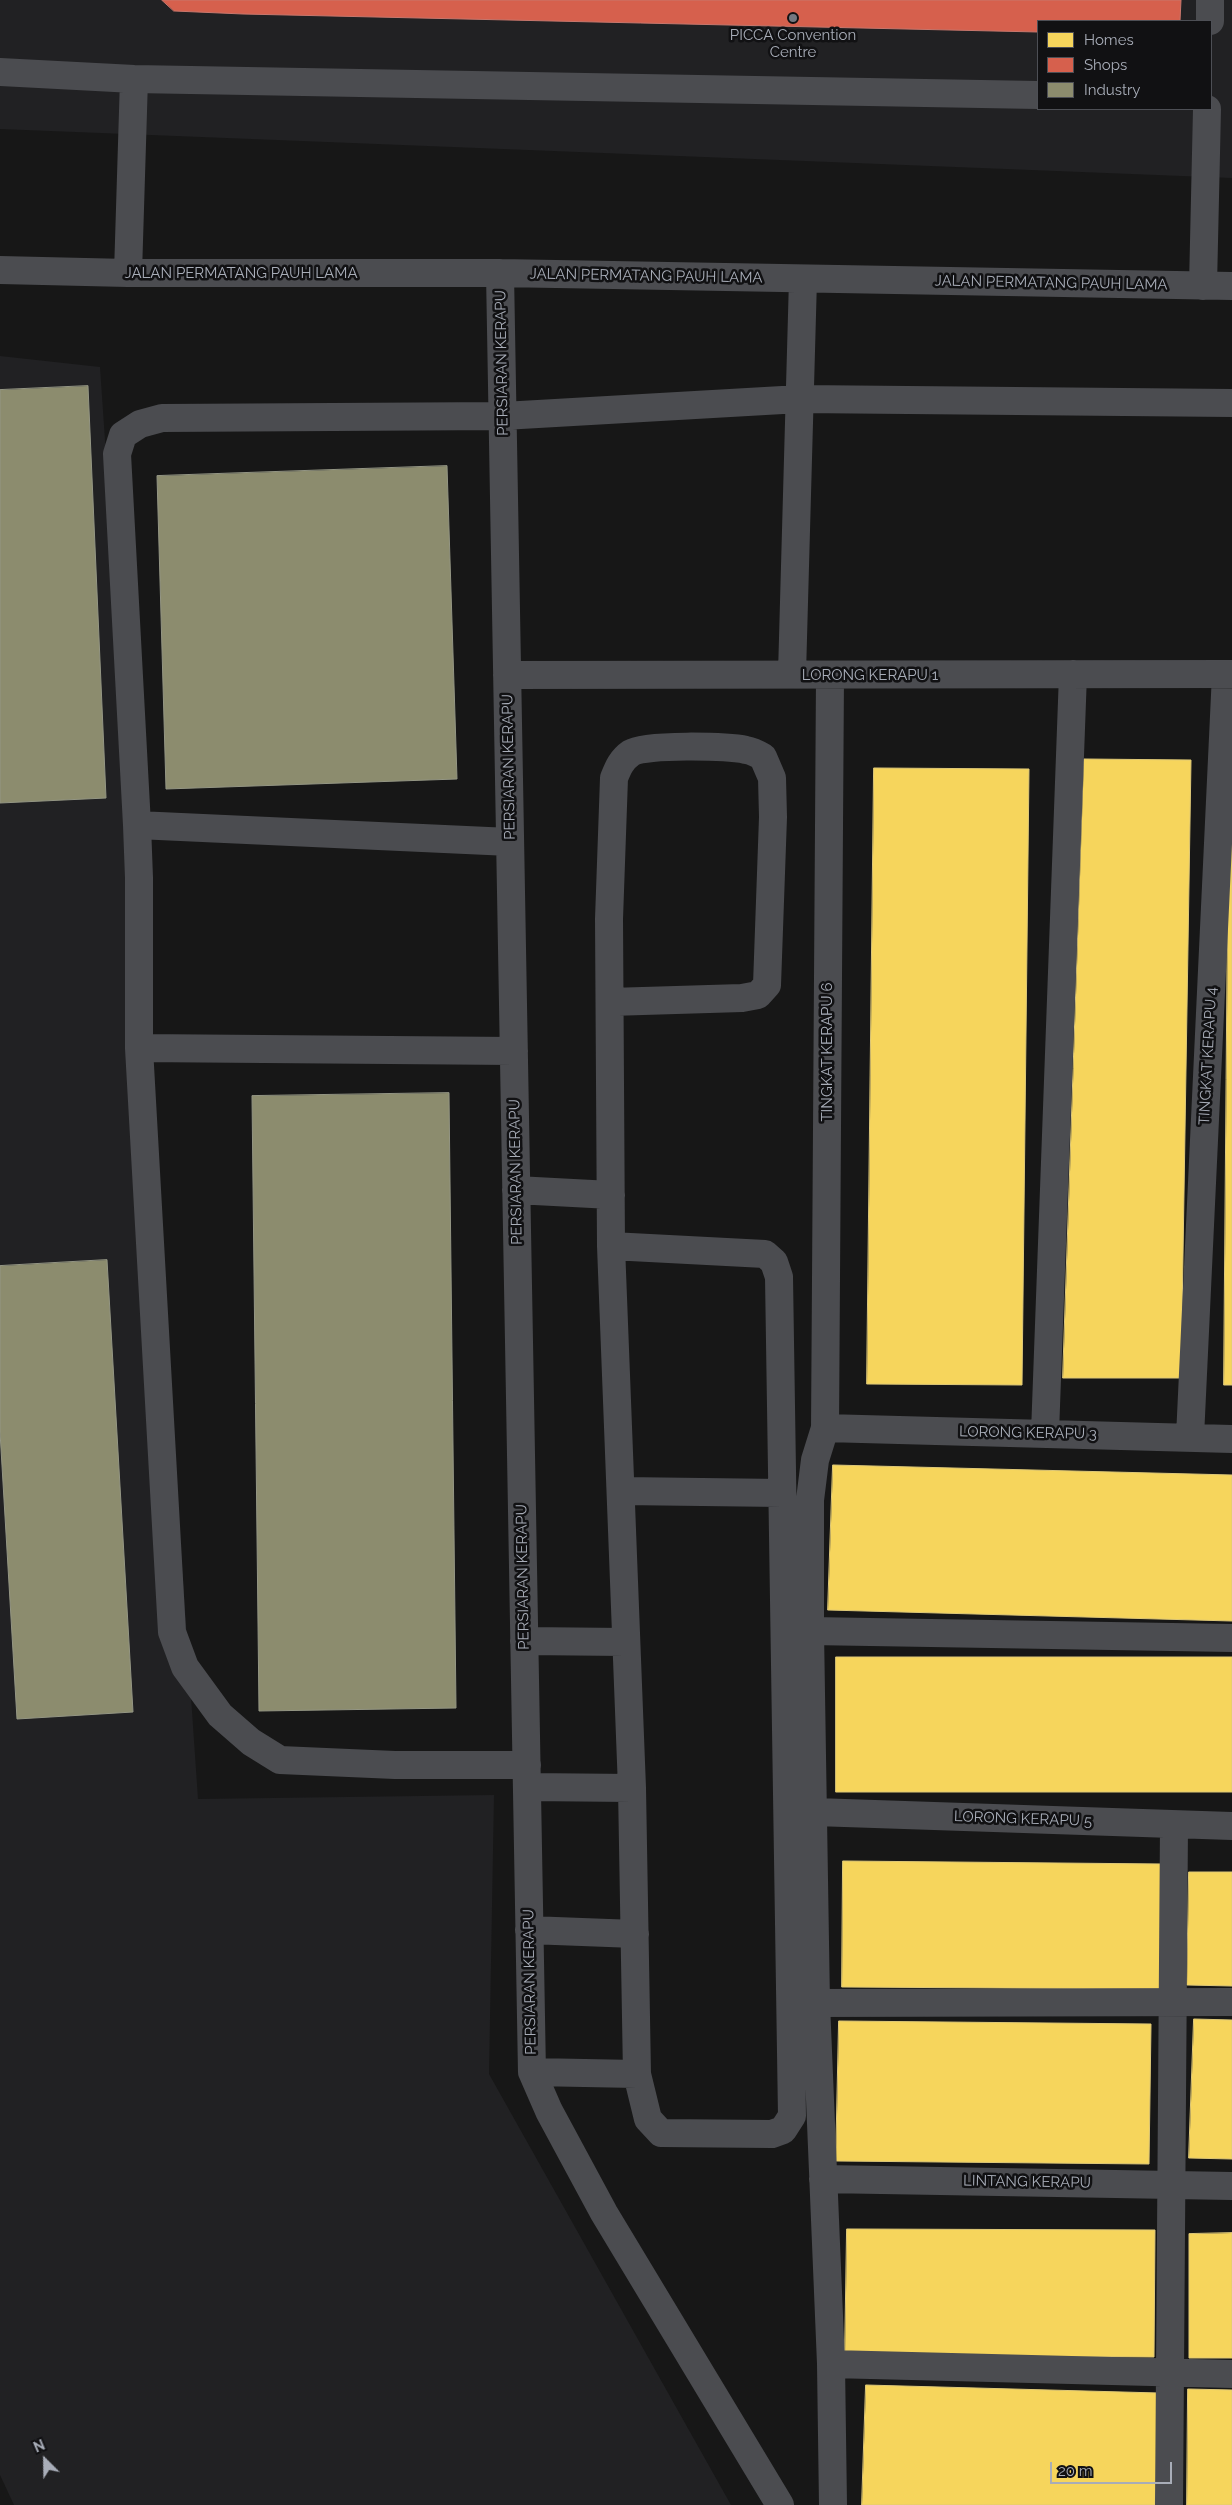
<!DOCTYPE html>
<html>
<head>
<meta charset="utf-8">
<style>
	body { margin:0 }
	#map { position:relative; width:1232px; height:2505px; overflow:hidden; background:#171717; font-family:Raleway,sans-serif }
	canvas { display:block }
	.legend { position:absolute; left:1037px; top:20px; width:175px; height:90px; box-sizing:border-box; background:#111113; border:1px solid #4d4f55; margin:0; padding:6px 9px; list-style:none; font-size:15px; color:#a8adb8 }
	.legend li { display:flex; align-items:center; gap:10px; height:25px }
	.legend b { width:25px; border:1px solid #4d4f55 }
	.north { position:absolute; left:20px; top:2435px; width:50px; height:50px; -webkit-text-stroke:4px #111113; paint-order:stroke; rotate:337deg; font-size:14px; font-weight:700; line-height:20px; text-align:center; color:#a8adb8 }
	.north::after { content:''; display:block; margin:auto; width:18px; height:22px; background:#a8adb8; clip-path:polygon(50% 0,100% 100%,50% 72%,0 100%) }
	.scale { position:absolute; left:1050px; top:2462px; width:122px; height:22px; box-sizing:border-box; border:2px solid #a8adb8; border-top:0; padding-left:6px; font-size:15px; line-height:18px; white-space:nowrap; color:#a8adb8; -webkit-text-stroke:4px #111113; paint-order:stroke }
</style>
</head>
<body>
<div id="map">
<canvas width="1232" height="2505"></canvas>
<ul class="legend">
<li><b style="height:14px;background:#f6d55c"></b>Homes</li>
<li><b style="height:14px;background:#d6604d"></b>Shops</li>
<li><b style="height:14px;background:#8c8c6e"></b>Industry</li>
</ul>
<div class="north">N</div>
<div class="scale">20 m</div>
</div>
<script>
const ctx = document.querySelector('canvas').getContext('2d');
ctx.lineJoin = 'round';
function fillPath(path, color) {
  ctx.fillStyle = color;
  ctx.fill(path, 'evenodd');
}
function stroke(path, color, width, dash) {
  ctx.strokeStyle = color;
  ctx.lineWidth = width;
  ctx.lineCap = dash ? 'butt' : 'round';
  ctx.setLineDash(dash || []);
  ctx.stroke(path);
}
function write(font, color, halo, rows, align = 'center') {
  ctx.font = font + ' Raleway,sans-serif';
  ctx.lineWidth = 5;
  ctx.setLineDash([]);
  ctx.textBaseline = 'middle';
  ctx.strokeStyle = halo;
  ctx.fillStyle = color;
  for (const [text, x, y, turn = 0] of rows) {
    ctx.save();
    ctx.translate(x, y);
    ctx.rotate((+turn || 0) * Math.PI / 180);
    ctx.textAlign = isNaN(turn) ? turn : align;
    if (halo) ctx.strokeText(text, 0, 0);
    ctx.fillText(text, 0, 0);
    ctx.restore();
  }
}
fillPath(new Path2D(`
	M0 0H1232V178L0 129ZM1038 21H1211V109H1038Z
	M0 356 100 367 198 1799 494 1795 489 2074 731 2505H14L0 2475Z`), '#212123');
const homes = new Path2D(`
	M1084 759 1191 760 1181 1378H1063Z
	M874 768 1029 769 1022 1385 867 1384Z
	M1229 774H1232V1385H1224Z
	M833 1465 1232 1475V1621L828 1610Z
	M836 1657H1232V1792H836Z
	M843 1861 1163 1864 1162 1989 842 1987Z
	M1189 1872H1232V1986L1187 1985Z
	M1194 2019 1232 2020V2159L1189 2158Z
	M839 2021 1151 2024 1149 2164 836 2161Z
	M847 2229 1155 2230 1154 2357 845 2356Z
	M1232 2233V2358H1189V2234Z
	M866 2385 1159 2393 1155 2505H862Z
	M1188 2389 1232 2390V2505H1187Z`);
fillPath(homes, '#f6d55c');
stroke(homes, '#dfc978', 1);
const shops = new Path2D(`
	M162 0H1181L1180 21H1038V32L243 14 174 11Z`);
fillPath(shops, '#d6604d');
stroke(shops, '#c8776d', 1);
const industry = new Path2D(`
	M88 386 106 798 0 803V390Z
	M447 466 457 779 166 789 157 476Z
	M449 1093 456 1708 259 1711 252 1096Z
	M107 1260 133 1712 17 1719 0 1432V1266Z`);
fillPath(industry, '#8c8c6e');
stroke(industry, '#949684', 1);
stroke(new Path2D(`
	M1210 21V0
	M0 72 134 79 1038 95
	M0 270 128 273H500L1232 286
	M128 273 134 79
	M500 273 532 2072 549 2111 604 2213 780 2505
	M1203 286 1207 109
	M792 674 803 279
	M507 675 1232 674
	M830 676 825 1428 815 1460 810 1500V1631L816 2003 831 2364 833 2505
	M137 825 139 878V1048L172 1632 185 1667 220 1715 251 1742 280 1760 395 1765H527
	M510 842 137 825 117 454 123 435 140 424 162 418 503 416 800 399 1232 403
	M610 1002 742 998 758 995 767 985 773 817 772 778 763 757C758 754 752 751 746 750 727 746 645 744 631 753 621 760 618 768 614 778L609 919 611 1246 632 1788 637 2074 648 2119 661 2133 772 2134 783 2130 792 2116 779 1277 774 1262 765 1254 611 1246
	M139 1048 514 1051
	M516 1190 611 1195
	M825 1428 1232 1439
	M1045 1433 1073 674
	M1190 1437 1226 674
	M622 1491 782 1493
	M810 1631 1232 1638
	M524 1641 625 1642
	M527 1787 632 1788
	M815 1812 1232 1826
	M529 1930 635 1934
	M816 2003 1232 2002
	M532 2072 637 2074
	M823 2179 1232 2186
	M831 2364 1232 2374
	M1169 2505 1174 1825`), '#4b4c50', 28);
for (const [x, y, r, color] of [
	[793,18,5,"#757880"]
]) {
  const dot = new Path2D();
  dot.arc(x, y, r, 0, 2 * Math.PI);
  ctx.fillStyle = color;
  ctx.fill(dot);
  stroke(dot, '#111113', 2);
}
write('15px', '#a8adb8', '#111113', [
	["PICCA Convention",793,35],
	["Centre",793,52]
]);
write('15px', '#a8adb8', '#111113', [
	["JALAN PERMATANG PAUH LAMA",241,273],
	["JALAN PERMATANG PAUH LAMA",646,276,1],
	["JALAN PERMATANG PAUH LAMA",1051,283,1],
	["PERSIARAN KERAPU",502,363,-91],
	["LORONG KERAPU 1",870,675],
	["PERSIARAN KERAPU",509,767,-91],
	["TINGKAT KERAPU 6",827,1052,-90],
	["TINGKAT KERAPU 4",1208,1056,-87],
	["PERSIARAN KERAPU",516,1172,-91],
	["LORONG KERAPU 3",1028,1433,1],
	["PERSIARAN KERAPU",523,1577,-91],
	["LORONG KERAPU 5",1023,1819,2],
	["PERSIARAN KERAPU",530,1982,-91],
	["LINTANG KERAPU",1027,2182,1]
]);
</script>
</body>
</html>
